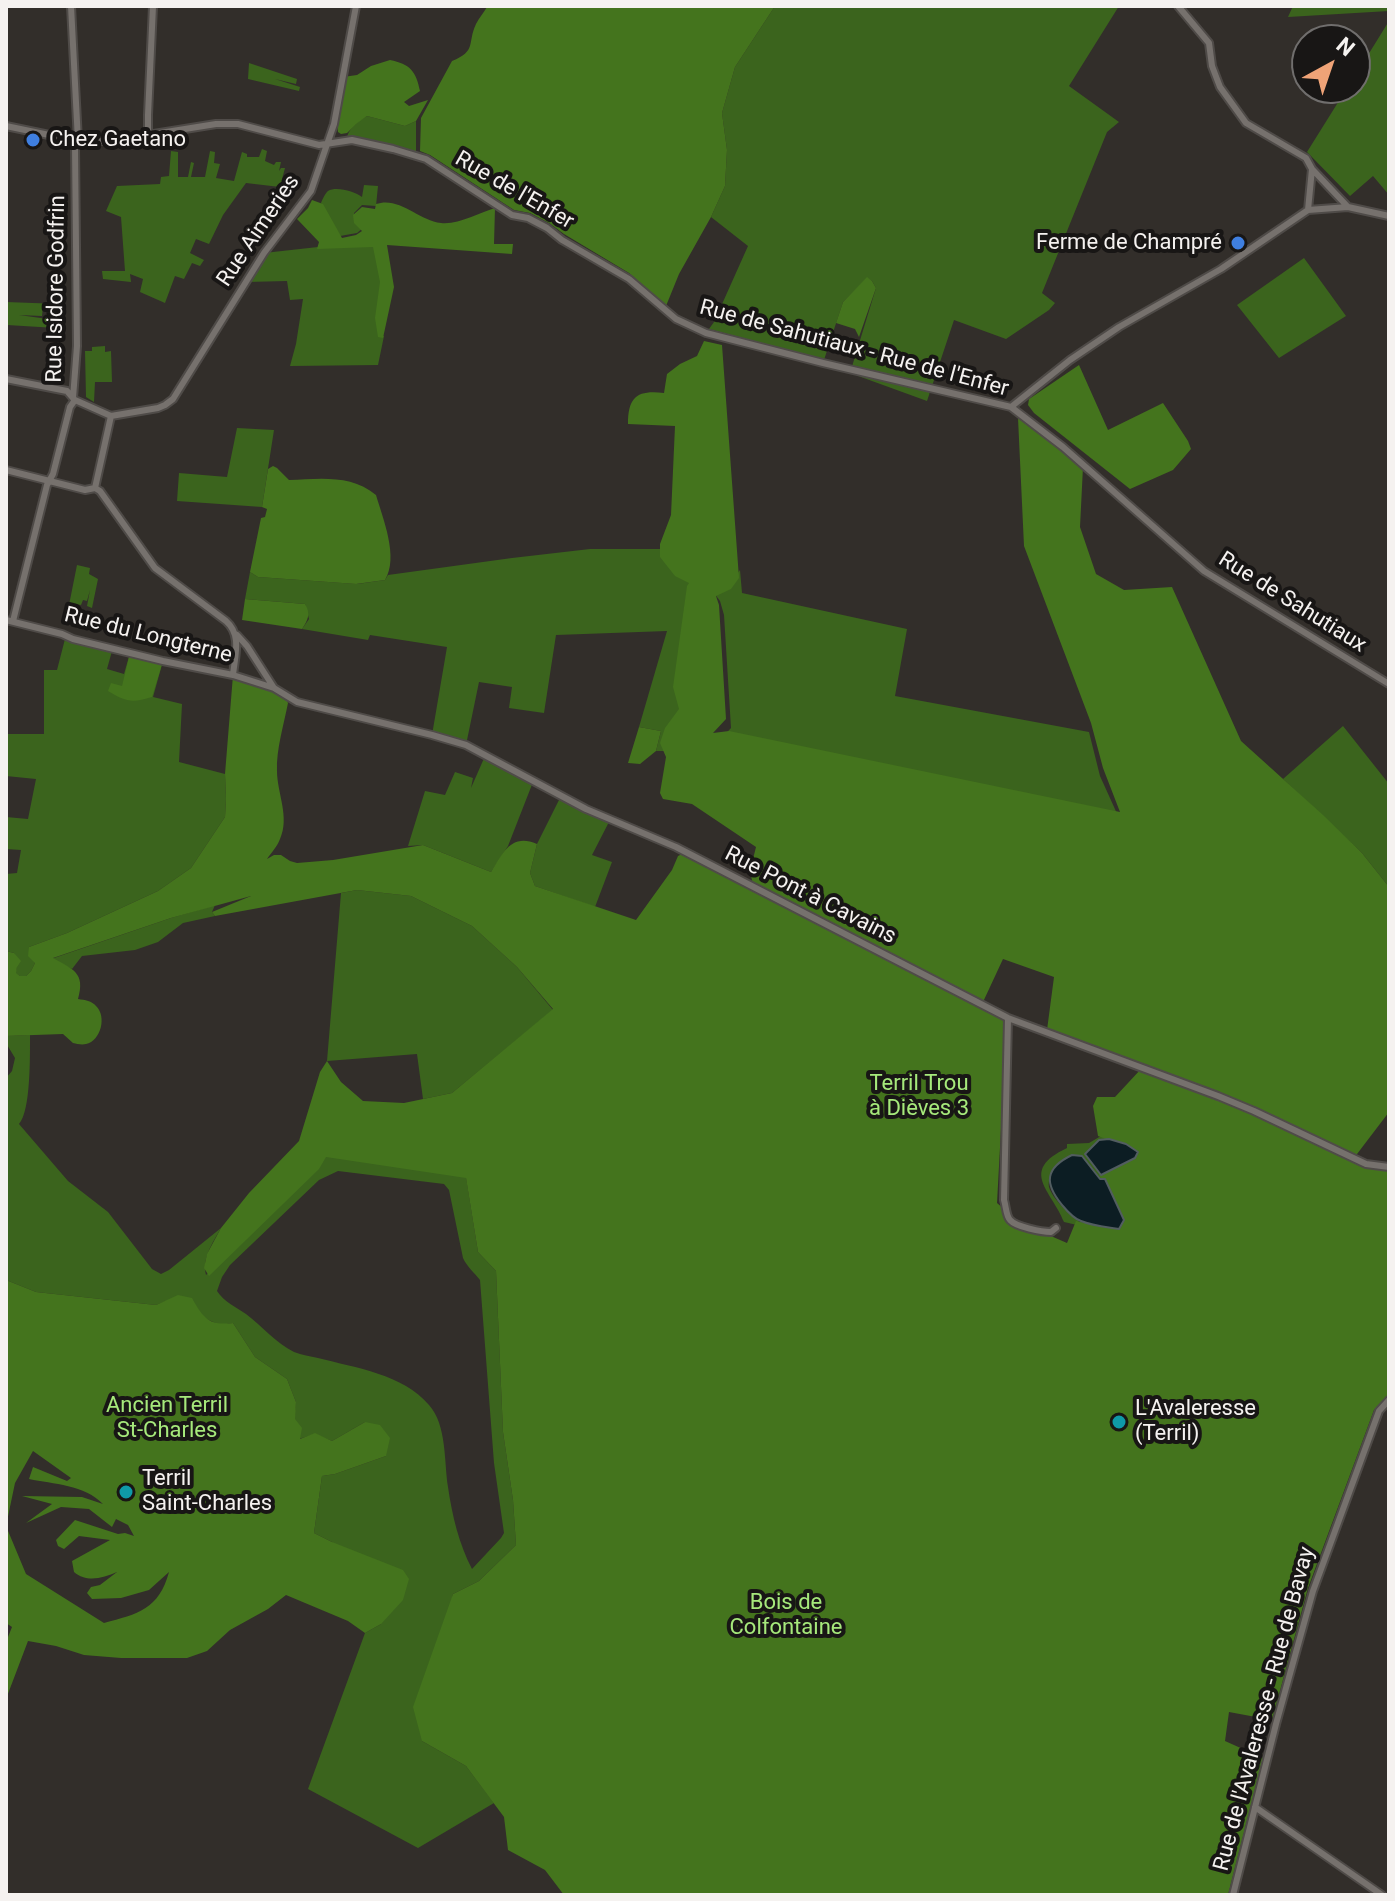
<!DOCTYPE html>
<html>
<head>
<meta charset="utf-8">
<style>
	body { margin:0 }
	#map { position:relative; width:1395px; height:1901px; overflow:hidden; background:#322e2a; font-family:Roboto,sans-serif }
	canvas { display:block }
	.frame { position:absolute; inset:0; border:8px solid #f5f2f0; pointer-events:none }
	.north { position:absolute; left:1291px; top:24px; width:80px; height:80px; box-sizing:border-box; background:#181615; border:2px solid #706e6d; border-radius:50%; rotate:40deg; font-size:22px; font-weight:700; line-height:32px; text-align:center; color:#f5f2f0 }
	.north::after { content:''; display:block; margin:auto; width:28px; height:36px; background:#efa377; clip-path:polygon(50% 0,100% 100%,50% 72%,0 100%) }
</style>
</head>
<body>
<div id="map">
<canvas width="1395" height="1901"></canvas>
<div class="frame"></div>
<div class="north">N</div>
</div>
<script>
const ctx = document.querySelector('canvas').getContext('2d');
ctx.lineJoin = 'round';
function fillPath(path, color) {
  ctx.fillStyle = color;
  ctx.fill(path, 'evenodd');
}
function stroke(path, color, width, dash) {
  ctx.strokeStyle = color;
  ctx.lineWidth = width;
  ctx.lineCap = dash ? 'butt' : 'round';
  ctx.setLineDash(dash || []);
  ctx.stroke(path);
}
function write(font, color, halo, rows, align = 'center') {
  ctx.font = font + ' Roboto,sans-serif';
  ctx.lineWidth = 8;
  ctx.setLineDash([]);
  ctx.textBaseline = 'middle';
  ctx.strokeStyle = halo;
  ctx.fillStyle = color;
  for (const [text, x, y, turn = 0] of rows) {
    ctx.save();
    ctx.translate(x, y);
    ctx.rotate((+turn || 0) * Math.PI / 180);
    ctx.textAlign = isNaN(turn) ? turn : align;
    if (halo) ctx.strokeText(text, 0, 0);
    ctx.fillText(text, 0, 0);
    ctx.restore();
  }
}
fillPath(new Path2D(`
	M775 6H1119L1069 86 1119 122 1107 132 1042 293 1055 303 1049 310 1006 339 954 320 927 401 850 373 876 288 872 281 867 278 843 302 824 360 709 329 714 322 748 246 711 217 725 186 727 150 722 113 735 67Z
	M1293 6H1389V11L1288 17Z
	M1389 21V195L1373 176 1350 196 1307 152 1347 88H1355V76Z
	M249 63 297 79 296 84 275 79 300 87 299 91 248 79Z
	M367 116 405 126 416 121V155L346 141C348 128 357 122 367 116Z
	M262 149 267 151 265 161 274 165 276 162H281L279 171 281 168H285L280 187 246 183 223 215 209 244 196 239 190 253 204 260 200 266 192 263 184 279 175 276 165 303 140 292 143 279 130 274 131 282 103 279 102 271H125L121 217 106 211 117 186 160 184 161 177 169 176 171 151 178 152V177H188L191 162 194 163 191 177H205L210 151 215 152 214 163 220 164 216 178 234 181 242 152 247 154V157H259Z
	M364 185 378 186 376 206 362 205 354 213V221L363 228 357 233 340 236 321 203C322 200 326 192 328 191 337 186 355 192 362 197Z
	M374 245 381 279 379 334 384 336 378 365 290 366 296 344 303 299 290 300 287 281 246 282 264 253 318 247Z
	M1304 258 1346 316 1279 358 1237 305Z
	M6 302 60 304 61 307 43 306 42 316 19 315 55 320 56 328 7 325Z
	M105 346V352L111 351 112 382H95L94 402 86 397 85 351H92V347Z
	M237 428 274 430 262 507 177 501 179 473 227 477Z
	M590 549H661L732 581 740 570 742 593 907 629 895 696 1089 732 1100 776 1119 818 718 742 731 728 724 615 720 601 714 593 686 718 666 751H656L661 731 639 727 667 631 556 635 544 713 509 708 512 687 479 682 466 745 432 735 447 647 370 635 368 640 302 629 309 619 305 604 245 599 250 572 258 577 357 584 385 580 388 575 512 558Z
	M77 565 90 568 89 574 98 579 92 608 87 606 90 590 87 601 83 600 81 605 75 604 73 611 68 610Z
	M65 639 112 651 107 669 124 674 130 653 163 661 153 697 182 704 179 762 225 774 226 799 225 817 191 868 158 891 67 933 29 947 35 963 31 971 26 976H20L15 973 17 967 14 953 6 951V874L17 873 21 850 6 849V817L28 819 36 779 6 776V734H44V670H57Z
	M1343 726 1389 784V887L1362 853 1283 779Z
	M485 756 533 782 508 846 491 872 423 845 408 846 425 791 445 795 455 772 473 778 471 788Z
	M561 796 610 820 592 855 612 862 595 907 535 886 530 873 537 844Z
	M357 890 411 896 472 926 517 967 553 1010 452 1093 423 1099 417 1054 327 1061 341 893Z
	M215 905 212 912 215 916 183 923 158 942 135 950 82 956 72 969 51 959 171 918Z
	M30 1035C30 1054 31 1111 19 1124L68 1181 108 1212 152 1269 161 1274 169 1270 221 1228C212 1244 202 1258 206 1275L315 1169 323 1153 466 1177 478 1252 496 1271 503 1432 513 1500 516 1545 479 1581 453 1594 422 1741 466 1766 494 1803 418 1848 308 1789 365 1633 381 1624 332 1542 314 1533 322 1476 335 1474 386 1456 365 1422 332 1441 315 1434 299 1439 294 1419 296 1402 287 1379 255 1357 233 1323 220 1325 166 1301 156 1305 36 1292 6 1280V1078L12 1071 15 1058 6 1043V1036ZM338 1171 444 1184 449 1190 463 1258C467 1267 474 1272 480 1280L494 1463 504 1533 501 1538 472 1569C459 1544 452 1515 448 1487 444 1461 447 1425 429 1405 403 1374 356 1368 318 1358 310 1356 302 1355 294 1352 276 1343 262 1326 246 1314 236 1307 224 1302 217 1291L222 1277 230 1265 319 1180Z
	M1101 1136 1109 1139 1105 1179H1100L1082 1156C1077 1156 1074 1155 1070 1156 1060 1159 1047 1176 1049 1187 1053 1200 1069 1213 1079 1221L1077 1225 1064 1222C1052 1191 1018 1171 1067 1148V1144L1089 1143Z`), '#3b641d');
fillPath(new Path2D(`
	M775 6 735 67 722 113 727 150 725 186 711 217 679 274 666 306 629 273 564 234 549 223 530 213 514 210 430 155 420 151 421 118 452 61C477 51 467 43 476 24 479 18 484 12 487 7Z
	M390 60C410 64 416 71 420 91L404 102 409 106 428 100 416 121 405 126 367 116 356 124 347 133 341 134 338 132 337 125 334 124 343 77 357 75 371 66Z
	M312 200 323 204 342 238 356 235 362 231 354 223 353 215 362 207 375 209 376 204C399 196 418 220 441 223 458 225 479 213 495 208L494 244H513L512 254 387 245 394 287 383 338 378 337 375 318 380 282 373 247 317 249 319 242 297 219 308 208Z
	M867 277 872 281 876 288 859 337 855 329 836 323 843 302Z
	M704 341 722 345 739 578 731 589 716 596 719 605 726 719 713 733 729 731 1120 812 1103 768 1091 723 1024 546 1018 418 1083 467 1080 527 1096 574 1124 590 1172 587 1241 741 1323 815 1362 853 1389 887V1112L1354 1158 1260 1110 1047 1030 1054 977 1003 959 983 1002 753 885 750 871 756 847 692 804 663 799 660 793 666 757 660 743 665 728 679 709 673 687 687 586 689 583 675 576 660 557V544L671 515 675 426 628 424C628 396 638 390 664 393L667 374 680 364 697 356Z
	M1079 365 1108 430 1163 403 1188 441 1191 449 1173 470 1130 489 1034 413 1028 405 1029 399Z
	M273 466 277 468 289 480C319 479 351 474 376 495 383 519 399 557 385 580L356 584 258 577 250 572 261 518 265 517 267 509 262 507 268 469Z
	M245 599 305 604C311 614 308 620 302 629L242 620Z
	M130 653 163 661 152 697C132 703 126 702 108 691L111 683 122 686Z
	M233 675 285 695 288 703C284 724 276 750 277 771 277 793 290 817 280 839 277 847 271 853 267 859L274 855H281L290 861 297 863 333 860 423 845 491 872C503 853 511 833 537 844L530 873 535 886 636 920 672 870 678 856 684 853 1007 1019 997 1203 1004 1209 1007 1217 1067 1243 1076 1221 1117 1229 1121 1219 1099 1175 1132 1158 1106 1139 1098 1136 1093 1106 1097 1097H1115L1141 1069 1251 1111 1348 1159 1362 1164 1389 1167V1395L1374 1410 1308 1588 1272 1720 1229 1712 1225 1741 1263 1758 1228 1895H564L545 1870 508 1850 504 1817 466 1766 422 1741 413 1707 453 1594 479 1581 516 1545 513 1500 503 1432 496 1271 478 1252 466 1178 326 1157 319 1169 209 1276 204 1268 207 1254 221 1228 249 1193 299 1141 320 1072 327 1061 341 1082 363 1101 404 1103 452 1093 553 1009 517 967 472 926 411 896 357 890 215 916 212 912 251 896 171 918 53 958C72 969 86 972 78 999 85 1000 92 1001 96 1006 107 1016 101 1041 86 1044 82 1045 77 1044 73 1043L63 1034 6 1036V951L14 953 21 961 17 967 16 973 20 976H26L31 971 35 963 28 956 29 947 67 933 158 891 191 868 225 817 226 799 225 774Z
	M639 727 661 731 656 751 640 764 628 763Z
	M6 1280 36 1292 156 1305 178 1295 192 1298C203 1318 209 1326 233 1323L255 1357 287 1379 296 1402 295 1419 302 1428 300 1439 315 1433 332 1441 365 1422 380 1425 390 1438 386 1456 335 1474 322 1476 314 1533 332 1542 403 1570 409 1579 403 1600 381 1624 365 1633 348 1621 286 1595 268 1609 230 1630 207 1651 187 1658H121L84 1655 56 1646 28 1641 6 1699V1642L12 1627 6 1623ZM33 1451 71 1478 67 1481 33 1467 29 1479C53 1484 85 1485 103 1504L82 1497 22 1496 52 1504 26 1523 61 1507 89 1509 112 1527 116 1519 128 1525 134 1536 125 1533 118 1534 75 1520 56 1540 58 1546 64 1549 79 1536 110 1540 72 1561 74 1572C87 1583 103 1578 117 1572L100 1585 91 1587 87 1593 92 1599 121 1598 149 1590 169 1572C159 1609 138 1614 104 1623L26 1574 6 1526 15 1483Z`), '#44741d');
const water = new Path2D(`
	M1109 1139 1126 1144 1138 1152 1135 1158 1101 1175 1085 1154 1099 1140Z
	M1072 1155 1082 1156 1100 1179H1105L1124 1220 1119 1229C1107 1227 1093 1226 1081 1221 1074 1219 1067 1211 1062 1205 1044 1183 1045 1168 1072 1155Z`);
fillPath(water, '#0c1d23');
stroke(water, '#525d60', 2);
const minor = new Path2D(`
	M1178 6 1209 43 1212 66 1220 87 1246 123 1306 158 1312 169 1308 210
	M6 126 78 141H110L216 124H238L319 145 352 140 393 149 426 159 512 215 528 218 547 228 562 240 629 279 676 319 706 333 823 363 1011 407 1063 447 1204 571 1389 684
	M148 134V115L153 6
	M1312 169 1348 207
	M6 379 67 391 73 398
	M75 400 111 416 95 488
	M1011 407 1070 360 1119 327 1221 269 1308 210 1348 207 1389 216
	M111 416 158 408 165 405 173 399 264 253 311 191 334 124 356 6
	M6 470 85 490 95 488 100 491 155 568 226 621C242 635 235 655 233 675
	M6 620 62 634 73 639 163 661 233 675 274 688
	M13 621 47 485 53 474 70 407 75 400 73 398 77 346 75 146 78 141 71 6
	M237 635 247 646 274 688 297 702 432 735 466 745 586 809 676 847 1008 1018 1218 1096 1254 1111 1366 1164 1389 1167
	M1008 1018 1004 1200C1006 1206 1006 1216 1010 1220 1016 1227 1042 1232 1051 1232L1056 1228
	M1255 1807 1382 1895
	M1233 1895 1276 1724 1313 1591 1379 1411 1389 1400`);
stroke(minor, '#4f4b48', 10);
stroke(minor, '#76716d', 6);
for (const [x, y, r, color] of [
	[33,140,8,"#3f7fe0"],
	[1238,243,8,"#3f7fe0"],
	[1119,1422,8,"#0f9aa8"],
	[126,1492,8,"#0f9aa8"]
]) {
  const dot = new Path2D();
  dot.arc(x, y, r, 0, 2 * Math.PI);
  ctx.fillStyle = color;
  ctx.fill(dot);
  stroke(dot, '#181615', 3);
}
write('22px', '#f5f2f0', '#181615', [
	["Chez Gaetano",49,140],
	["Ferme de Champré",1222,243,"right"],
	["L'Avaleresse",1135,1409],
	["(Terril)",1135,1434],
	["Terril",142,1479],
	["Saint-Charles",142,1504]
], 'left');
write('22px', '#f5f2f0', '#181615', [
	["Rue de l'Enfer",514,191,30],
	["Rue Aimeries",259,231,-56],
	["Rue Isidore Godfrin",57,289,-89],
	["Rue de Sahutiaux - Rue de l'Enfer",854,349,15],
	["Rue de Sahutiaux",1292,603,32],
	["Rue du Longterne",148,636,14],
	["Rue Pont à Cavains",810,896,27],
	["Rue de l'Avaleresse - Rue de Bavay",1265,1709,-75]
]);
write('22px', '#a6e97b', '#181615', [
	["Terril Trou",919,1084],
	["à Dièves 3",919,1109],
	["Ancien Terril",167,1406],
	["St-Charles",167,1431],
	["Bois de",786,1603],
	["Colfontaine",786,1628]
]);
</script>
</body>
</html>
